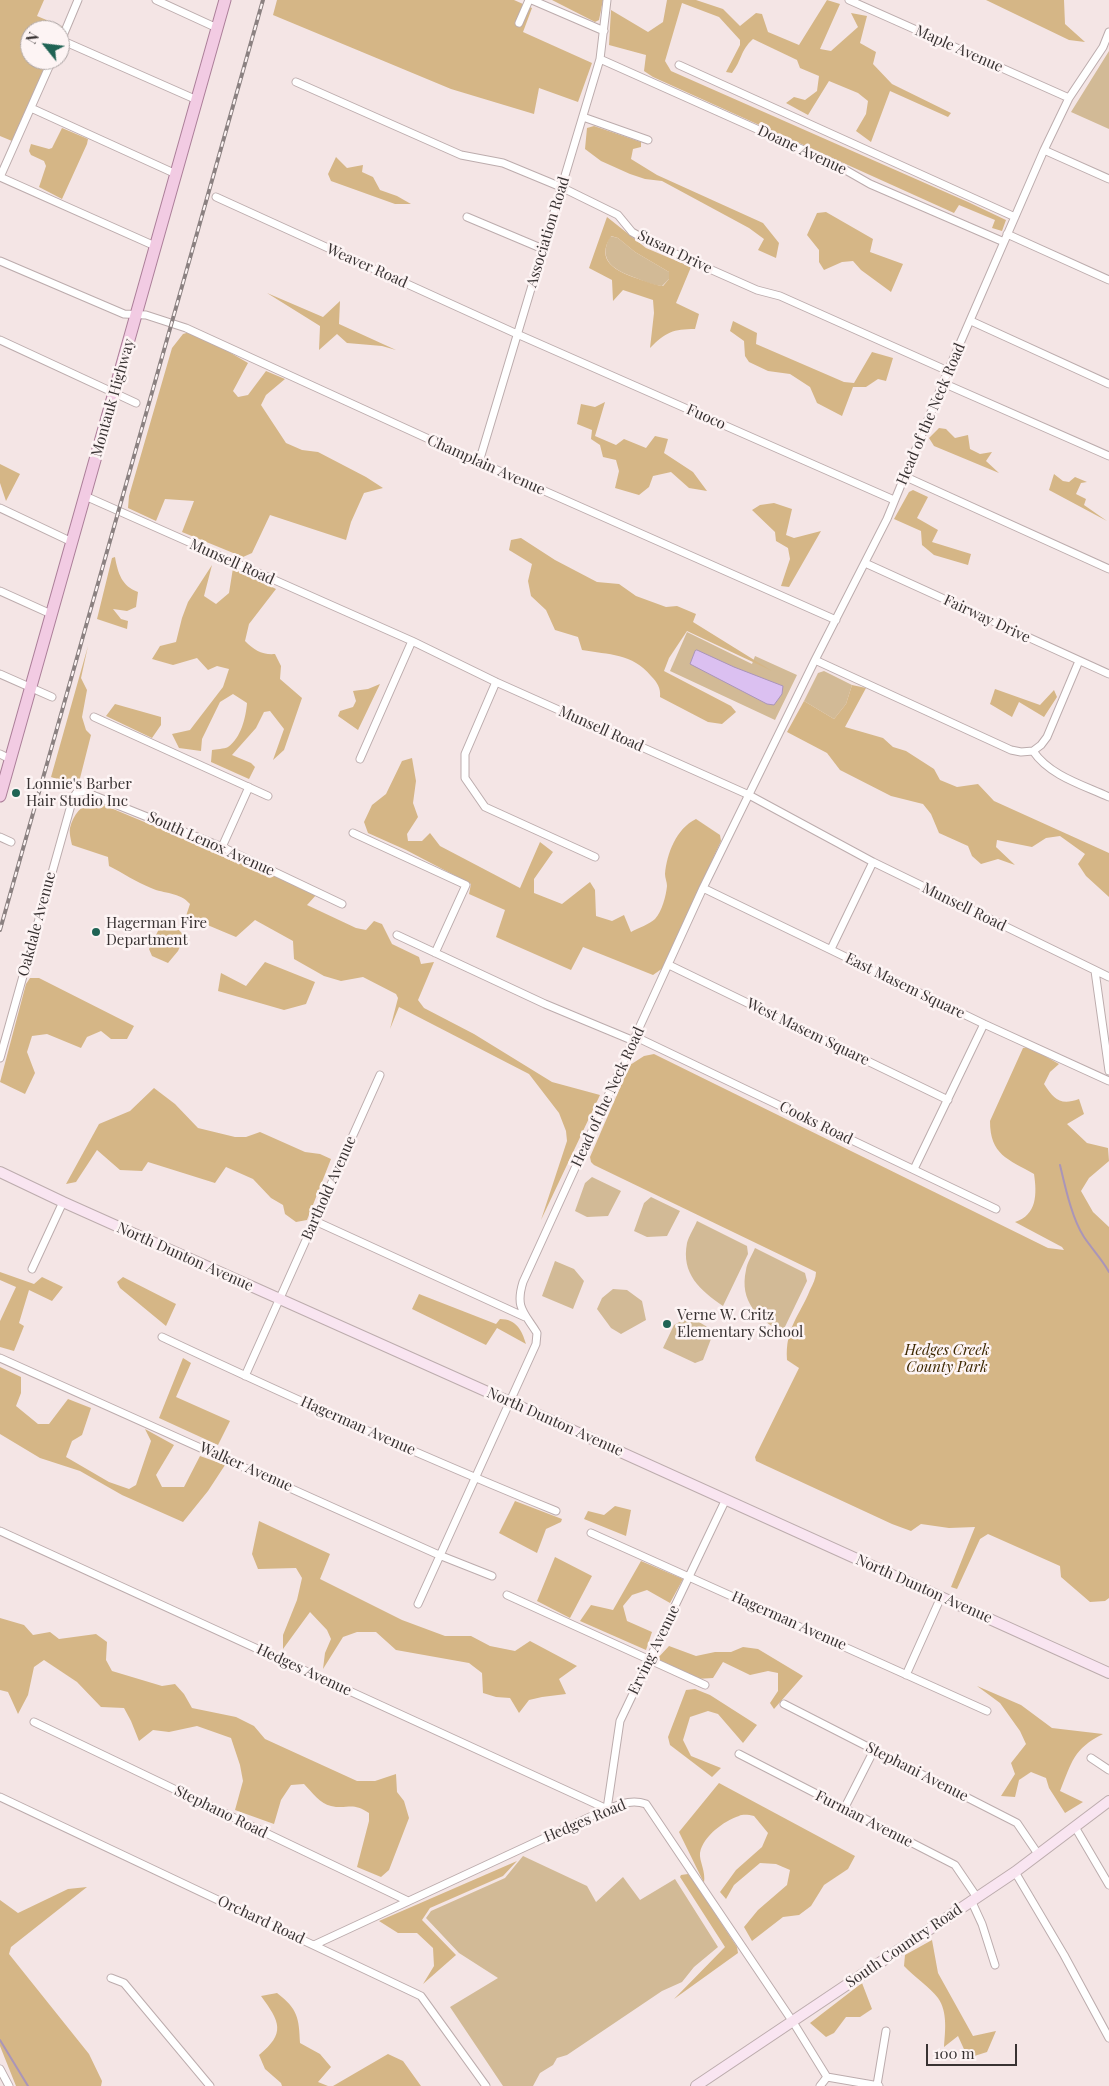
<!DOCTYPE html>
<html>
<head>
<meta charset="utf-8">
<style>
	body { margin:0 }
	#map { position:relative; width:1109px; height:2086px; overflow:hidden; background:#f4e5e5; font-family:"Playfair Display",serif }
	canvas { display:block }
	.north { position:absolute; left:20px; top:20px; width:50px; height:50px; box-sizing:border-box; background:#fdf4f4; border:1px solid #aea6a6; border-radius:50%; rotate:299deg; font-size:14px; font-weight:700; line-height:20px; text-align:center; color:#383232 }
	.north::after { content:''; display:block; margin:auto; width:18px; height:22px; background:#1f6354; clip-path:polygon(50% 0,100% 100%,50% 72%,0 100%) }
	.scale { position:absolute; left:926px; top:2044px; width:91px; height:22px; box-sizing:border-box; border:2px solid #383232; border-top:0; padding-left:6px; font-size:15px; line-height:18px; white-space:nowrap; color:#383232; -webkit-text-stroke:4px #fdf4f4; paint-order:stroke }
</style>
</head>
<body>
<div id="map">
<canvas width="1109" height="2086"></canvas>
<div class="north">N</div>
<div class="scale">100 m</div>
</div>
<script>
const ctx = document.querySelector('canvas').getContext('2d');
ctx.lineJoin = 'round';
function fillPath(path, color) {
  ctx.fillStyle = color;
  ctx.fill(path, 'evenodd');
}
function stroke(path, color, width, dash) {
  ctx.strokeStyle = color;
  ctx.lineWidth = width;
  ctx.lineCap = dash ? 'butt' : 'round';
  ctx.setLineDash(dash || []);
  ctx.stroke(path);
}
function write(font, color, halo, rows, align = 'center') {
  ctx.font = font + ' "Playfair Display",serif';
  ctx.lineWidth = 5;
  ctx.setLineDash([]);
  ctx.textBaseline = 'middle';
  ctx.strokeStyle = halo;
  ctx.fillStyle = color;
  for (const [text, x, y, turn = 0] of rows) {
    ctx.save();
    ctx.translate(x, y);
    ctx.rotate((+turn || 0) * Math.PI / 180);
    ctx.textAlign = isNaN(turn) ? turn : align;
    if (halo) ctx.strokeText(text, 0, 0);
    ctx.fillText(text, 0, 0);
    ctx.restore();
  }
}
fillPath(new Path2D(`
	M1109 51V129L1071 112Z
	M610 236 618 238 635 252 669 272V279L662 286C653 285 645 282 636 278 615 270 597 262 610 236Z
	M687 632 752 664 755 656 797 675 775 720 670 671Z
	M824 671 852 685 846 704 834 719 804 701 818 673Z
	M592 1177 621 1191 608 1216 587 1217 575 1211 585 1183Z
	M651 1197 680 1211 667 1236 647 1237 634 1231 644 1203Z
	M697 1221 747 1246 748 1254 723 1306C700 1290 681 1274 687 1243 689 1236 694 1228 697 1221Z
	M755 1248 805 1273 807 1281 782 1333C758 1318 739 1302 746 1270 747 1263 752 1255 755 1248Z
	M555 1261 574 1269 584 1281 573 1309 542 1296Z
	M613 1289 627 1290 642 1301 646 1320 621 1334 611 1328 597 1309 602 1298Z
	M683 1320 699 1322 714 1331 703 1360 695 1363 663 1348 674 1325Z
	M523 1856 587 1886 596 1902 623 1877 640 1900 675 1879 718 1947 694 1967 682 1982 662 1991 567 2055 557 2058 553 2065 540 2073 533 2086H503L450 2007 498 1978 459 1953 426 1918 431 1911 505 1878Z`), '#d2ba96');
fillPath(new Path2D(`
	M0 0H44L37 16 63 27 60 32V30H30V60H48L12 141 0 136Z
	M277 0H514L532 8 523 32 592 63 578 102 539 88 534 114 451 89 273 15Z
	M552 0H603L599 20 595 22Z
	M667 0H696L723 9 740 26 756 13 762 14 768 32 799 45 827 0 840 4 820 49 831 51 858 27 851 13 867 16 860 43 876 52 873 64 892 84 951 113 948 117 890 91 871 142 856 131 866 114 868 101 858 93 829 81 808 115 786 103 794 97 805 100 817 91 819 76 800 68 797 60 753 39C740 51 742 60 732 73L726 72 740 45V40L719 17 682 3 665 61 671 71 968 202 1006 220 1002 231 992 228 995 220 959 205 954 213 653 77 644 71 646 55 609 45 611 10 648 32 663 22Z
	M986 0H1064L1065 24 1085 42 1069 40Z
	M594 126 641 142V147L633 149 631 159 657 175 763 223 779 243 776 258 758 250 764 239 749 228 662 181 645 179 630 174 601 161 585 149 587 128Z
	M62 128 88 139 87 144 62 199 39 187 46 166 44 161 31 155 29 151 31 144 49 149 52 148Z
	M336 157 347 168 363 165 362 172 373 177 380 190 397 196 411 204H395L331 181 328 174Z
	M826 212 873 239 870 252 903 264 891 292 861 270 853 261 842 262 824 270 819 262V250L807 235 817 213Z
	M607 217 646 248 691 267 676 303 699 314 695 329C673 329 666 332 650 348L654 313 653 300 623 290 613 301 612 280 589 268ZM611 236 618 238 635 252 669 272V279L663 286C653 285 645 281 636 278 616 271 595 261 611 236Z
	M267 293 323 317 340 301 339 324 396 350 382 346 347 343 337 334 319 350 320 326Z
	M733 321 757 333 756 344 844 382 854 383 872 352 893 358 886 381 878 379 866 387H853L842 416 817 403 810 387 790 374 768 371 749 362 745 356 744 341 730 331Z
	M193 331 248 363 233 391 238 397 248 395 266 371 285 379 266 395 261 405 286 443 302 450 318 452 366 477 383 488 364 493 351 522 346 540 270 515 252 553 243 557 182 532 194 501 165 499 156 521 128 508 129 496 172 348 183 334Z
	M605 402 595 436 616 445 624 439 646 448 655 436 668 439 664 453 693 472 707 491 689 488 671 472 653 476 649 487 639 495 615 488 619 471 616 460 603 457 600 445 591 439 592 430 577 424 581 404 595 407Z
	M939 428 946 429 955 438 968 435 970 449 980 454 992 452 986 461 999 473 934 446 929 438Z
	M0 464 20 474 6 501 0 483Z
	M1054 474 1063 481 1069 482 1075 477 1087 482 1081 483 1076 494 1086 499 1084 505 1107 521 1049 490Z
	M913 490 928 497 917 518 938 530 932 542 971 554 968 565 934 555 922 545 921 531 894 519 909 492Z
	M774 503 792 509 786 535 794 538 821 531 789 587 781 586 790 559 788 548 776 541 775 532 752 510 760 505Z
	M521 538 555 560 597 582 619 584 636 596 666 607 677 606 696 614 693 622 772 671 687 631 669 658 664 671 731 706 736 712 722 724 708 722 660 697C661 688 657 682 651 676 632 653 609 655 582 650L578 637 555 630 546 610 531 596 528 581 532 564 509 550 511 540Z
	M115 557C118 574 122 586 138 592L136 607 127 611 113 609 121 619 128 621 127 629 97 619 112 558Z
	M212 565 204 596 216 604 229 593 233 568 276 589 249 624 245 641C254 650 262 655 275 654L281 666 280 679 302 698 284 750 273 760 284 729 270 711 264 712 256 728 232 755 251 763 255 767 249 779 211 762 212 750C216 749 224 749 228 747 241 738 246 717 247 703L233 694 220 702 202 739 201 751 179 748 172 734 190 730 223 687 229 669 217 666 208 670 197 658 173 665 152 659 160 646 176 642 182 618 188 602Z
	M88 646 81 678 87 690 82 717 86 730 91 735 78 786 51 777Z
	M380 684 358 730 338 716 340 711 353 707 356 701 353 691 368 689Z
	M852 685 866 688 845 727 883 738 893 747 906 751 934 769 940 780 957 787 978 784 994 801 1109 853V897L1086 876 1078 864 1085 854 1060 836 1046 838 1032 847 997 840 996 847 1015 865 998 859 981 864 972 856 968 846 939 833 931 814 923 804 891 796 840 770 827 753 787 732 804 701 834 719 846 704Z
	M995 689 1040 705 1054 690 1057 697 1044 717 1019 702 1012 717 990 704Z
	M115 704 161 717V725L152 738 106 716Z
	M412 758 416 781 413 803 418 817 407 834 408 841H422L430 833 440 846 520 888 540 842 553 852 534 879V893L562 904 590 882 595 890 596 916 612 921 624 915 631 932C638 928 650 924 655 919 662 911 666 896 667 886 667 882 665 878 665 874 667 853 676 829 696 819L720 835 721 841 663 968 653 975 583 947 571 970 496 937 505 910 469 894 471 884 406 850 368 833 364 822 372 805 386 794 402 761Z
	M94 801 317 894 307 905 356 928 366 930 374 921 382 924 392 944 419 957 421 964 434 962 418 1000 424 1008 474 1034 552 1082 600 1095 541 1220 567 1141 566 1131 559 1113 529 1074 399 1007 390 1029 398 998 396 994 363 977 341 981 324 976 294 959 293 941 255 920 236 937 186 916 190 904C180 892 164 894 151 888 136 882 123 873 109 866L108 857 72 845C71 840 69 833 70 828 73 815 82 804 94 801Z
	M161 925C171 927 181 927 184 938L178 951 168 963 152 956 149 949Z
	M265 962 315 982 306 1004 284 1010 218 991 221 973 246 986Z
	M30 978H39L134 1026 127 1039H111L101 1031 87 1037 81 1048 47 1034 32 1036 27 1052 35 1073 25 1094 0 1082 26 984Z
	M1029 1047 1059 1064 1050 1072 1044 1084C1054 1099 1060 1106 1079 1099L1084 1114 1067 1124 1087 1143 1108 1148 1109 1161 1089 1178 1081 1191 1093 1212 1109 1227V1598L1105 1601 1090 1602 1061 1577 1060 1566 988 1534 980 1539 957 1589 951 1587 975 1527 949 1528 921 1524 911 1531 892 1524 756 1461 755 1457 799 1368 787 1360C785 1328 799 1317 810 1290 813 1284 816 1278 816 1272L594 1165 591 1162 590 1157 630 1065 644 1056 654 1054 1048 1248 1064 1250 1062 1247 1015 1222C1037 1215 1037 1194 1034 1174 1008 1159 990 1155 990 1121L1023 1048Z
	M154 1088 175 1104 198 1128 235 1137H246L260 1132 305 1152 320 1154 331 1159 307 1220 296 1222 285 1214 283 1205 271 1198 253 1179 226 1167 215 1183 148 1162 142 1171 120 1170 97 1150 76 1182 66 1184 99 1124 130 1111Z
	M0 1272 34 1284 42 1277 63 1287 52 1301 29 1290 19 1323 24 1326 14 1351 0 1347V1321L16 1287 0 1280Z
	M123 1277 176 1304 166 1326 120 1288 117 1282Z
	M419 1294 496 1324 500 1319C516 1319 522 1330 526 1344L497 1328 486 1345 412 1309Z
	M183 1358 191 1363 176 1397 230 1421 218 1445 159 1418Z
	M0 1367 21 1377V1393L16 1406 38 1424H49L68 1399 91 1408 82 1435 72 1441 66 1457 109 1482 129 1489 136 1485 151 1441 145 1429 174 1445 156 1475 162 1487H184L200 1456 225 1465 208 1491 183 1522 122 1495 80 1471 40 1458 0 1434Z
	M515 1501 562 1519 561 1522 546 1529 537 1553 499 1533Z
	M615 1506 631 1510 626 1536 584 1519 588 1511 604 1515Z
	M259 1521 330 1554 320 1579 402 1620 445 1636H471L490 1646 515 1651 530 1641 577 1666 559 1679 566 1694 542 1697 529 1700 519 1713 510 1698 496 1697 483 1693 482 1673 469 1663 396 1650 376 1632H357L343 1637 323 1669 325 1653 331 1639 327 1630 310 1612 283 1649V1635L297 1600 302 1578 296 1568 258 1569 252 1554Z
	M555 1557 592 1576 570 1618 537 1601Z
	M641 1561 683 1579 670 1603 647 1590 632 1595 623 1606 627 1621 652 1632 646 1650 580 1621 591 1605 613 1610Z
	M0 1618 24 1625 33 1635 50 1632 59 1639 96 1634 107 1642 106 1660 112 1671 162 1686 175 1684 184 1694 192 1708 236 1717 254 1726 265 1739 357 1781H375L396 1774 397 1792 404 1801 409 1818 389 1870 381 1877 357 1867 369 1821V1813C351 1801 348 1810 331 1806 320 1804 312 1792 304 1784L291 1785 281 1800 274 1824 235 1810 243 1781 240 1765 231 1738 197 1726 169 1732 153 1730 139 1741 131 1721 124 1708 101 1707 77 1682 44 1660 34 1667 28 1695 18 1714 8 1692 0 1690Z
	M669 1646 696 1656 715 1652H731L743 1647 758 1649 803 1676 774 1709 770 1703 778 1691V1673L768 1671 750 1675 723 1662 713 1678 696 1679 656 1660Z
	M977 1686 1021 1705 1052 1728 1103 1734C1073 1749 1072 1762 1060 1791L1083 1802 1065 1813 1049 1788 1046 1778 1031 1772 1019 1780 1015 1797 1001 1796 1015 1774 1011 1763 1026 1744 1020 1731 1000 1703Z
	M695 1689 710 1695 757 1725 743 1743 718 1714 708 1711 690 1717 683 1740 691 1756 721 1768 712 1777 670 1745 668 1737 686 1690Z
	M719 1783 855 1856 848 1869 824 1885 811 1906 799 1915 783 1917 752 1941 744 1927 758 1910 787 1885 790 1870 776 1864 760 1863 734 1885 726 1899 720 1892 736 1870 762 1847 768 1833 754 1816C749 1815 743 1814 739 1816 724 1821 703 1836 700 1853 699 1861 706 1871 704 1883L679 1832Z
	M517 1861 503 1876 430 1908 422 1920 456 1955 423 1984 434 1966 433 1948 417 1933H398L379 1921Z
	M688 1874 695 1883 737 1947 738 1953 674 1999 725 1947 680 1877 681 1875Z
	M87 1887 11 1947 9 1954 89 2054 102 2081 101 2086H16L0 2046V1900L18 1913 68 1889Z
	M932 1940 938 1973 973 2036 996 2031 987 2052 968 2058 958 2036 944 2047C945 2032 948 2012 938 1998 930 1987 914 1977 904 1966L905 1955Z
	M862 1983 872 2009 860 2017H846L834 2033 826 2037 810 2023Z
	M277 1993C298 2009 299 2018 300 2043L320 2054 331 2067 318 2082 328 2086H282L281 2083 265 2069 259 2055C286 2033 280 2022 261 1996Z
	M388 2054 403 2061 421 2086H333Z`), '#d5b686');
const water = new Path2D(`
	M697 650 734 667 783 686 782 694 774 705 767 704 690 664 695 651Z`);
fillPath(water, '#dbc0f1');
stroke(water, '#aa95b8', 1);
stroke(new Path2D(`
	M1060 1165C1065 1186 1072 1219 1084 1237 1092 1249 1102 1259 1109 1272
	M0 2040 28 2086`), '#aa95b8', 2);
const street = new Path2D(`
	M156 0 217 28
	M532 0 604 31
	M849 0 1069 98
	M519 23 529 0
	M61 40 197 100
	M60 43 78 0
	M600 59 835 164 870 184 1004 242
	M679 65 1015 217
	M296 82 461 155 503 163 561 187 618 215 632 232 651 243 757 290 780 296 948 371
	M31 108 176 174
	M583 117 648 140
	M1044 150 1109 179
	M0 177 155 246
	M0 177 52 60
	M216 197 517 334 894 500
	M467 217 543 249
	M1007 234 1109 280
	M0 261 124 314 146 315 186 328 479 462 836 620
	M971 321 1109 384
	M0 340 136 403
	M943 383 1109 456
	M479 462 600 59 607 0
	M906 477 1109 569
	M85 496 412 641 496 682 749 795
	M0 508 72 542
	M865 563 1109 674
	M0 591 51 614
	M815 660 1011 750 1021 752 1033 751
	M0 674 52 697
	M496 682 465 754V778L485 807 595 857
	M94 717 268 796
	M1033 751 1041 745 1047 737 1079 661
	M1033 751C1050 776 1083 785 1109 797
	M0 754 10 759
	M360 759 412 641
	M749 795 873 862 1109 977
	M353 833 466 885 435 953
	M0 837 11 842
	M222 847 249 787
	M703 888 984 1024 1109 1081
	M397 935 545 1004 634 1041
	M831 949 873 862
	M669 965 948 1100
	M1095 971 1109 1071
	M636 1037 996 1209
	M0 1058 73 798 77 792H85L222 847 342 904
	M914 1169 984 1024
	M315 1221 525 1317
	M32 1269 63 1202
	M162 1337C292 1398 423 1457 556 1511
	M0 1358 439 1555 492 1576
	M245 1376 380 1075
	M0 1531 607 1809
	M591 1533 987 1711
	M507 1595 705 1685
	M418 1604 536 1344 537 1333C524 1312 515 1308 523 1282L703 888 815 660 887 519 948 371 1044 150 1069 98 1103 47 1109 32
	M906 1675 941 1597
	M784 1704 1017 1823 1038 1854
	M34 1722 408 1901
	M739 1754 955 1865 976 1896
	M1091 1758 1109 1770
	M0 1797 421 1996 486 2086
	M607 1809 620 1721 726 1499
	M844 1809 874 1750
	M1075 1827 1109 1885
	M1015 1872 1064 1955 1109 2038
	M971 1900 982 1924 995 1965
	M314 1945 607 1809C621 1804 632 1799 646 1804L793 2022 827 2077 879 2086
	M111 1978 124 1983 210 2086
	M0 2069 9 2086
	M877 2085 886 2031
	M820 2086 827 2077`);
const secondary = new Path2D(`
	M0 1172 63 1202 510 1402 1109 1673
	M696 2086 1015 1872 1109 1801`);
const primary = new Path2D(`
	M0 796 225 0`);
stroke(street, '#bcacad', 9);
stroke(secondary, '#bcacad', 12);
stroke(primary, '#ac7f99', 13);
stroke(street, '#fff', 7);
stroke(secondary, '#f9e5f1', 10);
stroke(primary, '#f2cbe3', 11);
const rail = new Path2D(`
	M0 930 263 0`);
stroke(rail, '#8b8181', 4);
stroke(rail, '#fdf4f4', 2, [5.5]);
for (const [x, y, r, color] of [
	[16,793,5,"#1f6354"],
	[96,932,5,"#1f6354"],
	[667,1324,5,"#1f6354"]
]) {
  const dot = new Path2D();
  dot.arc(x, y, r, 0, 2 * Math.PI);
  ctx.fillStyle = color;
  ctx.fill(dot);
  stroke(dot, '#fdf4f4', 2);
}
write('15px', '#383232', '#fdf4f4', [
	["Maple Avenue",959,49,24],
	["Doane Avenue",802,150,25],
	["Association Road",548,232,-73],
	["Susan Drive",675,252,26],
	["Weaver Road",367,266,24],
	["Montauk Highway",113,398,-74],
	["Head of the Neck Road",931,414,-67],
	["Fuoco",706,417,24],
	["Champlain Avenue",486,465,24],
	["Munsell Road",232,562,24],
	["Fairway Drive",987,619,25],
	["Munsell Road",601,729,24],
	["South Lenox Avenue",211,844,24],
	["Munsell Road",964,907,26],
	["Oakdale Avenue",37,924,-75],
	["East Masem Square",905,986,26],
	["West Masem Square",808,1032,26],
	["Head of the Neck Road",608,1097,-65],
	["Cooks Road",816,1123,26],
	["Barthold Avenue",329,1188,-66],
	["North Dunton Avenue",185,1257,24],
	["North Dunton Avenue",555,1422,24],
	["Hagerman Avenue",358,1426,24],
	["Walker Avenue",246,1467,24],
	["North Dunton Avenue",924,1589,24],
	["Hagerman Avenue",789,1621,24],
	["Erving Avenue",654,1650,-64],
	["Hedges Avenue",304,1670,25],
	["Stephani Avenue",917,1772,27],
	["Stephano Road",221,1812,26],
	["Furman Avenue",864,1819,27],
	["Hedges Road",585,1821,-23],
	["Orchard Road",261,1920,25],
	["South Country Road",904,1946,-34]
]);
write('15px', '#383232', '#fdf4f4', [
	["Lonnie's Barber",26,784],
	["Hair Studio Inc",26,801],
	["Hagerman Fire",106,923],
	["Department",106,940],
	["Verne W. Critz",677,1315],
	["Elementary School",677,1332]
], 'left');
write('italic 15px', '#3c2700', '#fdf4f4', [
	["Hedges Creek",947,1350],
	["County Park",947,1367]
]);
</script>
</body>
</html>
